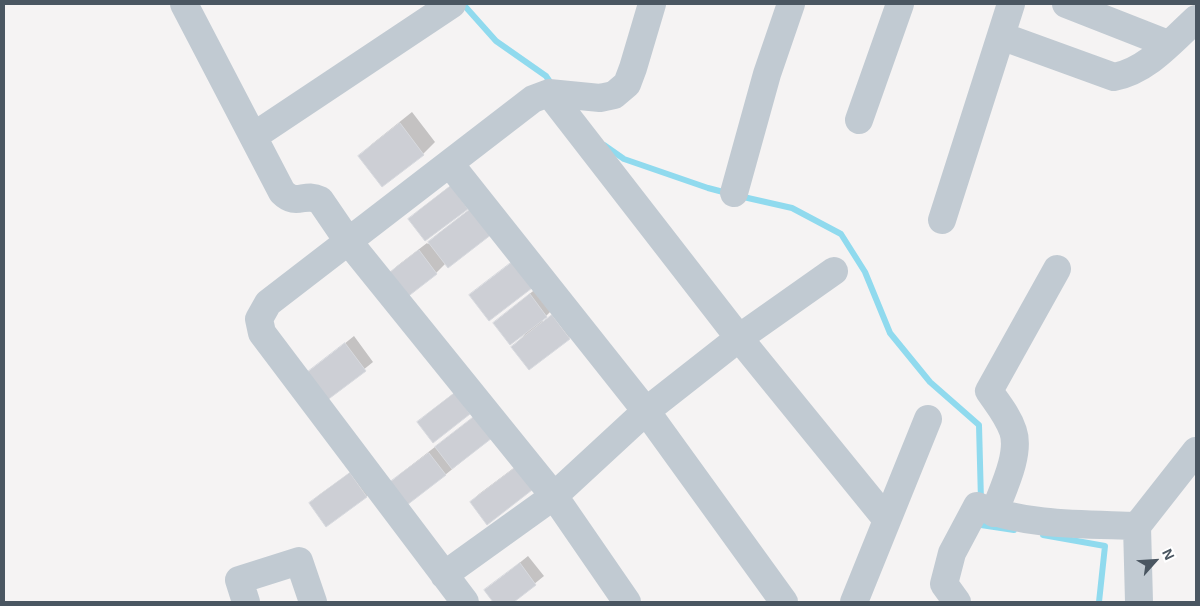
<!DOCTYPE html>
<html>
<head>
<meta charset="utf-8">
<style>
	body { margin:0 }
	#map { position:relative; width:1200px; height:606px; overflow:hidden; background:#f5f3f3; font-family:Arial,sans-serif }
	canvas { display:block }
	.frame { position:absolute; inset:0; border:5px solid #4a5661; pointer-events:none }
	.north { position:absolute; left:1130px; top:536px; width:50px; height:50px; -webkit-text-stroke:4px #fff; paint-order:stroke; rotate:64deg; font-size:14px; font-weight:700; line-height:20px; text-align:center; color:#4a5661 }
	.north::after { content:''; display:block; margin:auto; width:18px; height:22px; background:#4a5661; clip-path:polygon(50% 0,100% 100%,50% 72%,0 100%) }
</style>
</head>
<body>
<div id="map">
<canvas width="1200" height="606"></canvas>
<div class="frame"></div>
<div class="north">N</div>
</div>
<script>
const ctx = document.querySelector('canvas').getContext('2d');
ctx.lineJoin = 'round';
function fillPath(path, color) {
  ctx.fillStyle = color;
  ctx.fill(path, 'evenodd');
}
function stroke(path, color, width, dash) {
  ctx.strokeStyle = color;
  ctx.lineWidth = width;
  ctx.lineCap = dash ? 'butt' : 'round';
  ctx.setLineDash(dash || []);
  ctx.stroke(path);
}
fillPath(new Path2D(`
	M412 112 435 142 423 154 360 156 372 144Z
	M459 179 475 200 467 208 410 219 418 211Z
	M481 201 446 263 436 273 389 274 397 266 427 243 428 244 438 234Z
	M538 287 554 308 542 320 543 322 561 308 577 330 569 338 513 347 525 334 494 323Z
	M354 336 373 362 326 400 307 374Z
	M463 386 470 413 419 422 427 414Z
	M484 409 492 437 445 475 392 482 400 474Z
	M523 461 531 489 471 502 479 494Z
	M359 466 375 488 367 496 326 525 310 503 319 495Z
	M528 556 544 576 512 602H494L485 591Z`), '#0003');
stroke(new Path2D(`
	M463 4 496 41 546 76 552 85
	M604 145 624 159 708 188 727 193
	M739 196 792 208 841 234 865 272 890 333 930 382 979 425 981 501
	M981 519V525L1014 530
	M1043 535 1105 546 1099 602`), '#90daee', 6);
const building = new Path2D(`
	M400 123 424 155 382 187 358 156Z
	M451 186 468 209 425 241 408 219Z
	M472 208 492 234 448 268 428 242Z
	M419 250 437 274 406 298 388 274Z
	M512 262 532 288 489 321 469 295Z
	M530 294 547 317 510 345 493 323Z
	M552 315 570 339 529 370 511 347Z
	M345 343 366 371 326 401 305 374Z
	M455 393 470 414 433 443 417 422Z
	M475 416 492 438 452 469 435 447Z
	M429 453 446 475 407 505 390 482Z
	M515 468 532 490 487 525 470 502Z
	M350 473 367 497 326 527 309 503Z
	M520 563 536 585 514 602H493L484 590Z`);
fillPath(building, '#cdcfd5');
stroke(building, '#d7d9de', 1);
stroke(new Path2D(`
	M184 4 282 192C297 207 304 192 320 200L348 241 554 496 627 602
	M1066 4 1168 44
	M1001 36 1114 77C1147 71 1172 41 1196 19
	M549 93 739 338 887 520
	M859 120 900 4
	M254 136 452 4
	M450 164 646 411 784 602
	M734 193 767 74 791 4
	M942 220 1011 4
	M994 513C1002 491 1021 454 1013 431 1008 416 998 404 989 391L1057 269
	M444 575 554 496 646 411 739 338 834 271
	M246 602 239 580 299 561 313 602
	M465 602 262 333 259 319 268 303 533 99 549 93 600 98 614 95 627 84 633 68 652 4
	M854 602 928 419
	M957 602 944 584 952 553 977 506C1027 526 1084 524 1137 526
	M1139 602 1137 526 1196 451`), '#c1cad2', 28);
</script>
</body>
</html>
